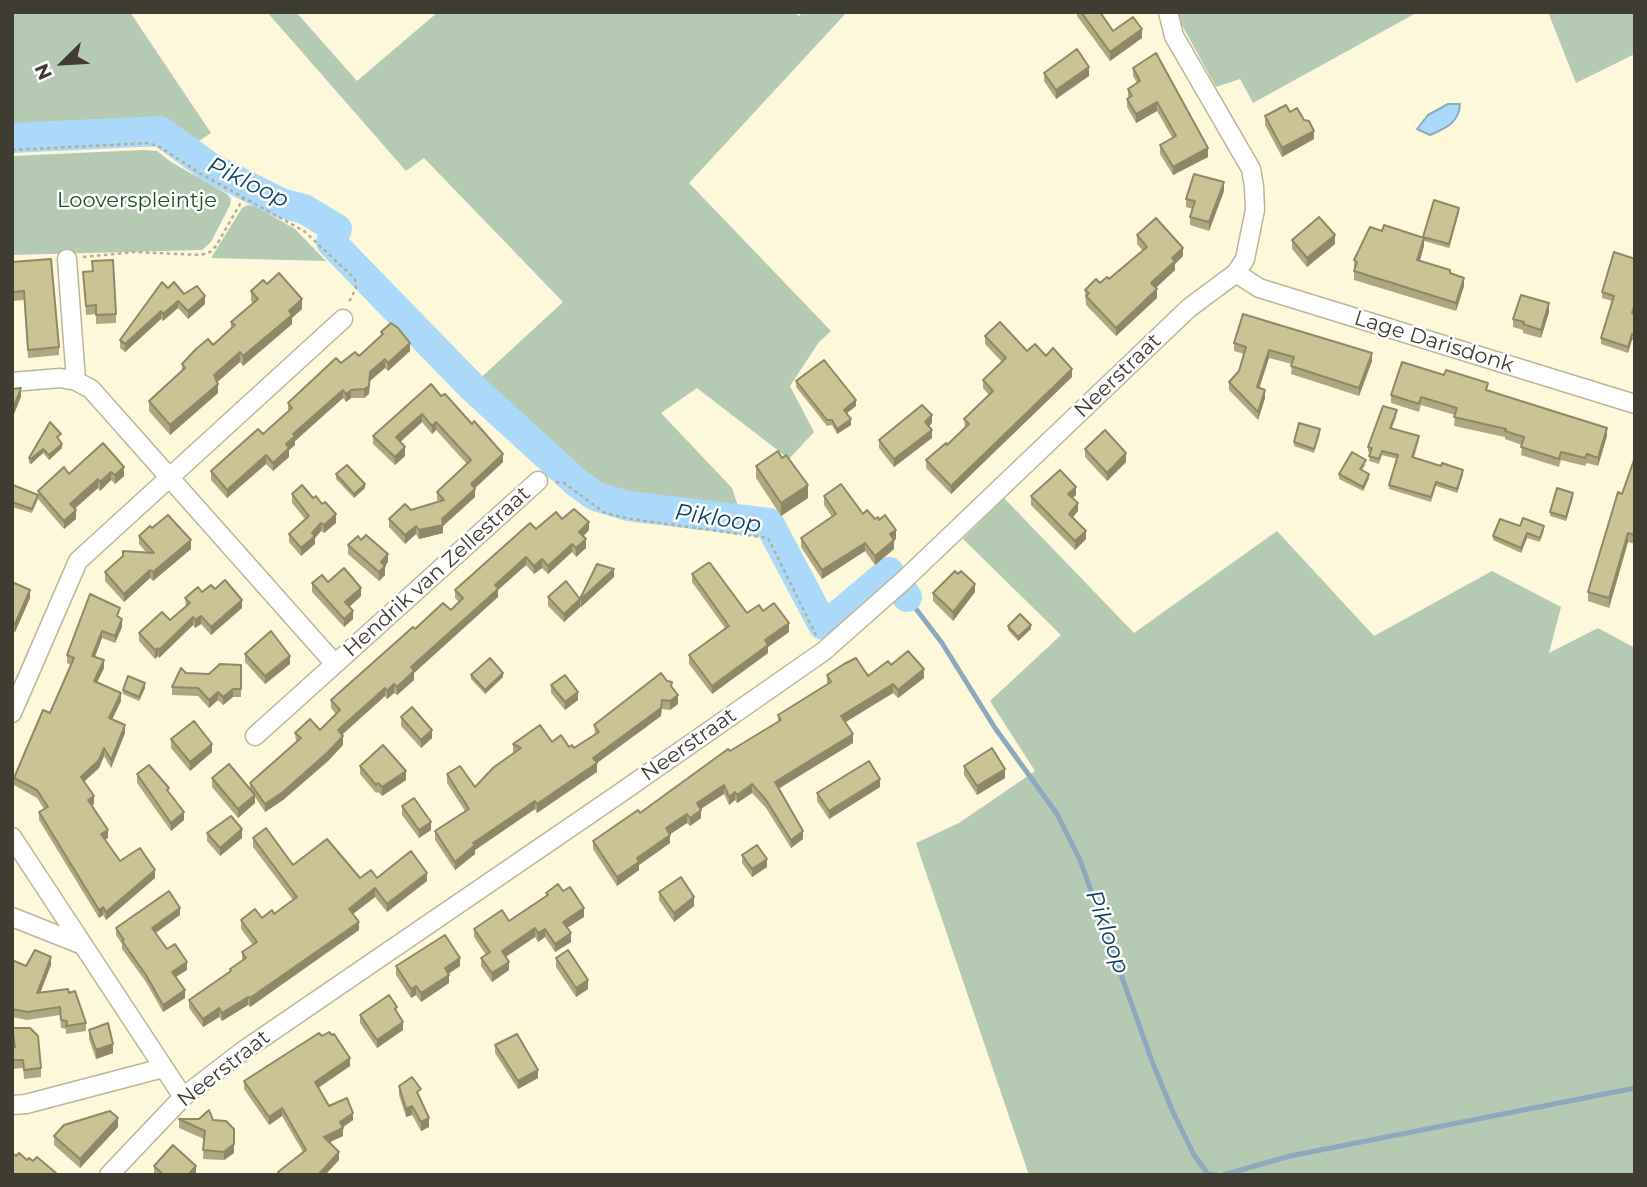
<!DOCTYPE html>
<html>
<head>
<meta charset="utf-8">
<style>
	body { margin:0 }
	#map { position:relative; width:1647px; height:1187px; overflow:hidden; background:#fdf8d9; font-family:Montserrat,sans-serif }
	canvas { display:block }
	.frame { position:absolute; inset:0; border:14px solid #3f3d31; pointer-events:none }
	.north { position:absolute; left:28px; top:28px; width:70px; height:70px; -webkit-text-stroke:5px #fff; paint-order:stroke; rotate:246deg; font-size:19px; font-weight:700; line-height:28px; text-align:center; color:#3f3d31 }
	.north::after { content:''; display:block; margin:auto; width:24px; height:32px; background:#3f3d31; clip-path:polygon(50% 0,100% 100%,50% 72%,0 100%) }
</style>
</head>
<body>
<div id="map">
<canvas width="1647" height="1187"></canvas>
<div class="frame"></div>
<div class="north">N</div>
</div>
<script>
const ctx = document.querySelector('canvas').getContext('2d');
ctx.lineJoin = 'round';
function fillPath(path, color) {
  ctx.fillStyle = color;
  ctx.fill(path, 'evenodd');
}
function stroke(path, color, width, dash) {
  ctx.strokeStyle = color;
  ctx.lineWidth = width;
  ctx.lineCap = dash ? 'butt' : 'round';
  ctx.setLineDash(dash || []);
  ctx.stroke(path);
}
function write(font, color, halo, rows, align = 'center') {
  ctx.font = font + ' Montserrat,sans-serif';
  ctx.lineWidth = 5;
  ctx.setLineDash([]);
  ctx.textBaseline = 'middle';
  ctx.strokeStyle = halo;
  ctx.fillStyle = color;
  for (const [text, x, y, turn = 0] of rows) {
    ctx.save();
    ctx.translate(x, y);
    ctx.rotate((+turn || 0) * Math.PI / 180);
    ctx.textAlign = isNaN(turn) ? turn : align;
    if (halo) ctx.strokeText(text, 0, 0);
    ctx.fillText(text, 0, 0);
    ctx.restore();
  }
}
fillPath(new Path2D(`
	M12 12H130L211 133 188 148 160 131 12 136Z
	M267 12H296L357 81 438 12H793L799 16 803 12H847L689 183 831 331 819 342 790 386 814 432 789 459 697 388 661 413 732 488 746 530 613 503 595 496 576 482 473 385 563 302 424 158 406 171Z
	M1177 12H1418L1253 103 1240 79 1216 87 1178 18Z
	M1548 12H1635V54L1576 83Z
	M143 150 157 151 171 162 227 194 231 199 230 205 211 242 202 250 12 255V156Z
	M248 205 255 206 295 229 326 261 211 258 242 208Z
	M1004 498 1134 633 1277 531 1374 636 1492 571 1561 607 1549 653 1598 628 1635 648V1175H1029L916 843 959 823 1035 771 990 701 1061 635 963 539Z`), '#b4cab3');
const water = new Path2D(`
	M1448 104H1460C1459 123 1446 128 1430 135L1417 129 1428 115Z`);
fillPath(water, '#abd9f9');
stroke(water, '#8baabd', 2);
stroke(new Path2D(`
	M907 597 942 643 995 728 1057 814 1080 860 1153 1064 1173 1112 1194 1155 1208 1174 1216 1175
	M1223 1175 1290 1156 1635 1088`), '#8baabd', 5);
stroke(new Path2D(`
	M12 138 160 131 211 168 281 203 304 209 337 229 331 242 473 388 576 482 595 496 628 506 769 523 823 625 831 621 889 572 907 597`), '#abd9f9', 30);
const minor = new Path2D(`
	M67 259 76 381 91 389 335 664 538 481
	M1236 273 1259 288 1635 404
	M12 382 60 378 76 381
	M12 713 78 561 343 319
	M255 736 335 664
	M12 837 183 1097
	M12 917 80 944
	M12 1105 26 1104 163 1068
	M109 1175 183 1097 243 1051 616 796 824 651 903 581 1189 308 1236 273 1245 259 1255 210 1254 186 1251 169 1174 36 1168 12`);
stroke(minor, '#bbb699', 21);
stroke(new Path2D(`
	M12 150 148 143 160 147 201 174 304 231 355 279 356 288 349 302
	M83 257 135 252 201 255 210 252 216 246 244 197
	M556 482 564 483 605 513 631 519 768 538 816 635`), '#b2af97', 2.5, [3.5, 3.5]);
stroke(minor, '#fff', 18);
fillPath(new Path2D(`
	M1077 12H1100L1113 31 1142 38 1110 61 1077 16Z
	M1133 68 1208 157 1173 175 1160 154V145L1173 139 1157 111 1136 123 1127 107V99L1128 98V89L1137 83 1133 76Z
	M1044 73 1089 76 1056 99 1044 81Z
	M1290 112 1314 139 1282 157 1265 125V116Z
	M1224 191 1209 231 1190 225V217L1193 209 1186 207V199Z
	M1459 212 1449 248 1424 241V246L1420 261 1450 273 1464 286 1456 311 1354 280V260L1382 231 1423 237Z
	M1137 235 1183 256 1175 264V270L1156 288 1157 298 1116 336 1086 305 1085 290 1109 279 1143 251 1137 244Z
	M1292 240 1335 244 1307 267 1292 249Z
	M1614 252 1633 314H1635V341L1632 340 1628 353 1601 344V338L1612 301 1602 298V292Z
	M12 262 59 347V355L28 358 24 300 12 301Z
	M83 272 116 314V323L96 324V314L86 315Z
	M267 284 302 309 292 318V324L243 366 240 362 217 382 218 393 170 435 149 411V401L182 371V364L213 345 231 328V322L253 303 251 301V291Z
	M184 294 205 304 188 319 178 308 163 321 161 319 125 352 120 348V340Z
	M1549 312 1541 338 1523 333V330L1513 327V319Z
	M381 332 410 351 388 371 385 368 370 381 369 394 364 398H351L346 402 343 398 295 441V445L289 450V457L273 471 266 464 227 498 211 480V471L263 434 288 411V403L341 363 359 356 381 336Z
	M985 336 1027 351 1046 356 1072 377 951 494 926 468V460L947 445 965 428 964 419 989 395 983 388V380L1002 362 985 344Z
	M1234 343 1372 361 1359 396 1291 374 1292 364 1269 358 1259 388 1265 398 1258 420 1229 390V382L1239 371 1244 354 1234 351Z
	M796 381 856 406 847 413 851 425 837 434 832 425 827 426 796 387Z
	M431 384 503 462 475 488V497L443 526V533L419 539 416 534 405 544 389 527V519L438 501 437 500V492L467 464 436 430 432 434 422 422 400 442 405 456 395 465 373 444V436Z
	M1488 391 1607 436 1598 466 1587 463 1585 466 1561 460 1559 467 1521 455 1522 445 1505 439V437L1454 426 1455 415 1421 405 1419 412 1391 403V395Z
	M1397 415 1392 428 1419 440 1414 458 1463 474 1457 493 1436 486 1431 502 1389 489V485L1397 459 1382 455 1379 464 1369 461 1370 452H1368V447Z
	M932 423 929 426 932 438 894 467 879 448V440Z
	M1320 434 1314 453 1294 446V442Z
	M61 438 59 440 62 448 49 460 43 453 31 464 29 463V458Z
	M103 443 124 476 115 484 111 480 100 491 98 488 74 509 76 519 64 529 38 499V491L69 474Z
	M1085 449 1126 462 1107 481 1085 457Z
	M1635 457V544L1628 542 1609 608 1588 601V592Z
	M1366 464 1362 470 1369 478 1363 491 1339 479V474Z
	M756 466 808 498 781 516 756 478Z
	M336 474 365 488 354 498 336 479Z
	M12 486 38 499 32 513 12 507Z
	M292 494 336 523 324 533 321 531 315 538V544L301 556 289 542V534L305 519 292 503Z
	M1076 495 1072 498 1078 511 1072 518 1086 539 1075 550 1031 505V496Z
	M824 496 875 519 896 539 894 540V549L875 565 865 551 822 579 801 547V538L832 517 824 505Z
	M1573 497 1566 521 1550 516V512Z
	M562 519 589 530 583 536 586 548 576 557 572 552 548 574 542 568 534 574 526 565 498 590V597L414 673V680L397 695 394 693 387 699 385 696 342 735 343 745 328 761 283 800 265 812 255 797V803L238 818 212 787V778L250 790V783L296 742 295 733 320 730 336 714 331 708V700L415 629 451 610 459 602 455 598V590L536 529Z
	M1520 526 1544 530 1540 542 1527 538 1521 553 1493 540V536Z
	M139 536 191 549 153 581 150 578 124 602 105 581V572L146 552 139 544Z
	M361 540 388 562 385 566V575L379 581 348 554V545Z
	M692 574 747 613 763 611 789 632 768 647V653L712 694 689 664V655L725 628 692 582Z
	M958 574 975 592 953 621 933 601V593Z
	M614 577 564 622 548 606V597L580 599Z
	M12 582 30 598 15 632 12 631Z
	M328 582 361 596 349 607 353 619 344 627 312 592V583Z
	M215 589 242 608 211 635 201 624 195 628 193 625 159 658 158 656 155 659 139 641V633L170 620 186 607 185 598Z
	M120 616 122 627 115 643 102 638 95 657 104 668 97 682 121 701 112 719 125 733 111 768 104 756 99 768 84 782 94 804 92 805 108 838 105 839 120 861 155 878 106 920 103 915 99 918 39 820V812L44 809 37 798 14 785V778L50 713 71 665 67 663V655Z
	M1008 626 1031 629 1018 641 1008 630Z
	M245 654 290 664 265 684 245 662Z
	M241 665V697H233L223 705 218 700 209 708 198 696 172 695V687L186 673 209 674Z
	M891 665 924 678 898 698 893 693 845 722 853 743 778 788 803 839 791 848 766 808 752 793 737 803 735 800 729 805 724 794 701 809V818L690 826 687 823 670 834V843L639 865V870L617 886 593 849V841L640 813 730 751 778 722V715L827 684V675L868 676Z
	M471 675 503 677 485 694 471 679Z
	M551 685 578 700 565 710 551 693Z
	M672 687 678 704 670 710 662 709 661 716 597 763V772L537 813 535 809 475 850V854L455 870 435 840V831L465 811 447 783V774L475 787 515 753 513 752V744L552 742 574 748 595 735 594 725Z
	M145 688 139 701 123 694V690Z
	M401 717 432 738 421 748 401 726Z
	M171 739 212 752 190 771 171 748Z
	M360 766 406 780 382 796 378 792 376 793 360 774Z
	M964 766 1005 778 977 795 964 775Z
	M137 774 184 820 171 831 137 783Z
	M880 787 829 819 817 801V793Z
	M402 806 431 830 419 838 402 815Z
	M207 833 242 838 220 856 207 841Z
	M253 838 293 865 360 878H377L427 881 387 912 375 897 353 914 359 930 250 1007 248 1005 222 1021 219 1017 203 1027 189 1008V1000L230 971V969L242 961V952L253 945 241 929V920L262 918 274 914 293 900 253 847Z
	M742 855 767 867 752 877 742 863Z
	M563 891 584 917 567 928 571 942 555 952 545 937 538 942 535 937 506 957 509 970 492 982 481 966V958L486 955 474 937V929L509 921 546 896V893Z
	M659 892 694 906 674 922 659 900Z
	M180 915 156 933 167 949 187 970 176 977 185 998 163 1012 146 982 122 949V944L116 935V928Z
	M556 958 588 989 576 997 556 967Z
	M12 960 26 966 51 965 40 993H69L86 1023V1031L66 1034V1029L61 1028 60 1015 27 1020 12 1017Z
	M396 966H460L448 974 449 983 421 1002 416 995 411 998 396 975Z
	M397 1012 403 1030 377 1048 360 1023V1015Z
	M12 1028 41 1068V1077L24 1079 23 1068 12 1069V1047H14Z
	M89 1030 113 1053 96 1059 89 1039Z
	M322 1036 350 1066 318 1088 329 1106 353 1120 342 1128 343 1136 329 1142 339 1160 325 1175H278V1172L303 1152 282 1116 269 1125 244 1089V1081Z
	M495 1045 538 1078 518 1089 495 1053Z
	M399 1086 421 1098H420L429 1127 421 1131 412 1115 406 1117 399 1095Z
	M179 1119 213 1120 234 1129V1153L224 1160 203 1159 204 1139 179 1128Z
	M118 1127 80 1168 54 1145V1136Z
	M154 1166H196V1175H154Z`), '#afa87e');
fillPath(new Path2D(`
	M1142 29V38L1110 61V52Z
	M1089 67V76L1056 99V90Z
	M1157 102V111L1136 123V114Z
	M1314 131V139L1282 157V148Z
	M1208 148V157L1173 175V167Z
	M1224 182V191L1209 231V222Z
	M1459 208V212L1449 248V244Z
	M1335 235V244L1307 267V258Z
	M1424 238V246L1417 269V260Z
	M1183 248V256L1175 264V270L1151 292V283L1172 258Z
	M1464 278V286L1456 311V303Z
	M1157 289V298L1116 336V328Z
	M205 296V304L188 319V311Z
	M302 299V309L292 318V324L243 366V356Z
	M178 301V308L163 321V314Z
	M1549 303V312L1541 338V330Z
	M161 311V319L125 352V344Z
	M1632 334V340L1628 353V347Z
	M410 343V351L388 371V363Z
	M1269 350V358L1257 395V387Z
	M240 352V362L214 385V375Z
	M1372 353V361L1359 396V388Z
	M385 359V368L370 381 369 394 364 398V389L370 372Z
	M1072 369V377L951 494V486Z
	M218 384V393L170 435V425Z
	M21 388V397L12 419V411Z
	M343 390V398L295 441V445L289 450V457L273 471V463L293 434Z
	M351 390V398L346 402V394Z
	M1265 390V398L1258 420V412Z
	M856 400V406L844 415V410Z
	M422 414V422L396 446V437Z
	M932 415V423L925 430V422Z
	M851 419V425L837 434V429Z
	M436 422V430L432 434V426Z
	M1607 428V436L1598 466V458Z
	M932 430V438L894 467V459Z
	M62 444V448L49 460V455Z
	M405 447V456L395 465V457Z
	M43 449V453L31 464V459Z
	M1126 453V462L1107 481V473Z
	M503 454V462L471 492V484Z
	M266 455V464L227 498V490Z
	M124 467V476L115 484V475Z
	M1463 470V474L1457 493V489Z
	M111 472V480L100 491V482Z
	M1369 474V478L1363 491V487Z
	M98 479V488L70 513V504Z
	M365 484V488L354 498V494Z
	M808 485V498L781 516V503Z
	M1076 487V495L1068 502V494Z
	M475 489V497L443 526V533L419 539V530L442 519Z
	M1573 493V497L1566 521V517Z
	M1078 503V511L1069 522V514Z
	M76 510V519L64 529V521Z
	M336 514V523L324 533V525Z
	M589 522V530L579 541V532Z
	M321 523V531L315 538V544L301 556V548L312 533Z
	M416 526V534L405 544V535Z
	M896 530V539L894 540V549L875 565V556L890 534Z
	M1086 531V539L1075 550V541Z
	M1527 533V538L1521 553V548Z
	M1628 533V542L1609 608V598Z
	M586 539V548L576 557V548Z
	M191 540V549L153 581V572Z
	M865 543V551L822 579V570Z
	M572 544V552L548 574V566Z
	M388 554V562L384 567 385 566V575L379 581V572L381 562Z
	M526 557V565L498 590V597L414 673V680L397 695V687L411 667 495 585Z
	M542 559V568L534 574V566Z
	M614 569V577L581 607V599Z
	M150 570V578L124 602V594Z
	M975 584V592L953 621V612Z
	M361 588V596L345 611V602Z
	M30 590V598L15 632V624Z
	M580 599V607L564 622V614Z
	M242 600V608L211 635V627Z
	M353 611V619L344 627V619Z
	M201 616V624L195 628V620Z
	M193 617V625L159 658V650Z
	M122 619V627L115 643V636Z
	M789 623V632L768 647V653L712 694V686L765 640Z
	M1031 625V629L1018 641V637Z
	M102 631V638L92 664V656Z
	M158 648V656L155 659V650Z
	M290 656V664L265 684V676Z
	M104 660V668L94 689V681Z
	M924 669V678L898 698V690Z
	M503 673V677L485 694V690Z
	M145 683V688L139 701V697Z
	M394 684V693L387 699V691Z
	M893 684V693L841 725V716Z
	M385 688V696L338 738V730Z
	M233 689V697L223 705V697Z
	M218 692V700L209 708V700Z
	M578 692V700L565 710V702Z
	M121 693V701L109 726V718Z
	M678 695V704L670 710V701Z
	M662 700 661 716 597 763V772L537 813V804Z
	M125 725V733L111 768V760Z
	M432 730V738L421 748V740Z
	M853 734V743L775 791V782Z
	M343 736V745L328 761 283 800 265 812V804Z
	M212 744V752L190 771V762Z
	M104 748V756L99 768 81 784V777Z
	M1005 769V778L977 795V786Z
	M406 771V780L382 796V787Z
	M880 779V787L829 819V811Z
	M752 784V793L737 803V795Z
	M724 785V794L697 811V803Z
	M735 792V800L729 805V797Z
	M255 795V803L238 818V809Z
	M94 796V804L88 808V800Z
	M535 801V809L475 850V854L455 870V862L473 843Z
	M701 810V818L690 826V818Z
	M184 812V820L171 831V823Z
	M687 814V823L666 837V828Z
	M431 822V830L419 838V830Z
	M242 829V838L220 856V848Z
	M108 830V838L101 842V834Z
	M803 831V839L791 848V840Z
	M670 835V843L639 865V870L617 886V877L637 858Z
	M767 859V867L752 877V869Z
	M155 870V878L106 920V912Z
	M427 873V881L387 912V904Z
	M375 888V897L349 917V909Z
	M694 897V906L674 922V913Z
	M103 907V915L99 918V910Z
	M180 908V915L152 935V928Z
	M584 908V917L563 930V922Z
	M359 922V930L250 1007V998Z
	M535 928V937L502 959V951Z
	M545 929V937L538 942V933Z
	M571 933V942L555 952V944Z
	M51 957V965L37 1001V993Z
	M460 958V966L445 976V968Z
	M187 962V970L172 979V972Z
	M509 962V970L492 982V973Z
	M449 975V983L421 1002V993Z
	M588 980V989L576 997V988Z
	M416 986V995L411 998V989Z
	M185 990V998L163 1012V1005Z
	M248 997V1005L222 1021V1013Z
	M219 1008V1017L203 1027V1019Z
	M403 1022V1030L377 1048V1040Z
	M113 1044V1053L96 1059V1050Z
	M350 1058V1066L315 1090V1082Z
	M538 1070V1078L518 1089V1081Z
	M412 1106V1115L406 1117V1109Z
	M282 1108V1116L269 1125V1117Z
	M353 1113V1120L340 1129V1122Z
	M118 1118V1127L80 1168V1159Z
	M429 1118V1127L421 1131V1122Z
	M343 1128V1136L324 1145V1137Z
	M234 1144V1153L224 1160V1152Z
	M339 1152V1160L325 1175H318Z
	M196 1166V1175H188Z`), '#8e8866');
const building = new Path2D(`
	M1081 12H1100L1113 31 1133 17 1142 29 1110 52Z
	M1077 49 1089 67 1056 90 1044 73Z
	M1156 53 1208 148 1173 167 1160 145 1176 136 1157 102 1136 114 1127 99 1132 96 1128 89 1140 81 1133 68Z
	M1286 105 1290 112 1297 108 1304 120 1309 121 1314 131 1282 148 1265 116Z
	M1194 174 1224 182 1209 222 1190 217 1195 201 1186 199Z
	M1434 200 1459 208 1449 244 1423 237Z
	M1319 217 1335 235 1307 258 1292 240Z
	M1156 218 1183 248 1172 258 1175 261 1151 283 1157 289 1116 328 1086 296 1089 293 1085 290 1096 279 1100 283 1107 277 1109 279 1147 247 1137 235Z
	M1384 225 1424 238 1417 260 1450 270V273L1464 278 1456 303 1354 271 1357 262 1354 260 1370 227 1382 231Z
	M1614 252 1635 259V304L1632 313 1635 314V335L1632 334 1628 347 1601 338 1614 296 1602 292Z
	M51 259 59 347 28 350 24 291 12 292V262Z
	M113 260 116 314 96 315V305L86 306 83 272 93 271 92 261Z
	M279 273 302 299 289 311 292 315 243 356 240 352 214 375 218 384 170 425 149 401 185 368 182 364 196 349 208 339 213 345 235 325 231 322 258 299 251 291 263 280 267 284Z
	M162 282 168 288 174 282 184 294 197 286 205 296 188 311 178 301 163 314 161 311 125 344 120 340Z
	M1521 295 1549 303 1541 330 1523 324 1524 322 1513 319Z
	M1243 314 1372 353 1359 388 1291 366 1294 357 1269 350 1257 387 1265 390 1258 412 1229 382 1239 371 1246 347 1234 343Z
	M1000 322 1027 351 1035 344 1046 356 1053 348 1072 369 951 486 926 460 946 443 947 445 969 424 964 419 993 391 983 380 1006 358 985 336Z
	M391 323 398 328 410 343 388 363 385 359 370 372 369 386 364 389 351 390 346 394 343 390 293 434 295 436 286 444 289 448 273 463 266 455 227 490 211 471 258 429 263 434 292 408 288 403 336 358 341 363 355 352 359 356 383 334 381 332Z
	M824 360 856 400 844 410 851 419 837 429 832 420H827L796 381Z
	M1402 362 1444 375 1446 370 1488 383 1486 390 1607 428 1598 458 1587 454 1585 458 1561 452 1559 459 1521 447 1524 437 1505 431 1506 429 1454 417 1457 408 1421 397 1419 404 1391 395Z
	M431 384 441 396 445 394 472 424 474 421 503 454 471 484 475 489 442 519 443 525 419 530 416 526 405 535 389 519 405 504 411 510 444 500 437 492 471 460 436 422 432 426 422 414 396 437 405 447 395 457 373 436Z
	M21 388 12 411V389Z
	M922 405 932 415 925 422 932 430 894 459 879 440Z
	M1383 406 1397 410 1390 428 1419 436 1412 457 1441 466 1442 463 1463 470 1457 489 1436 482 1431 497 1389 485 1398 455 1382 451 1379 459 1369 456 1372 448 1368 447Z
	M50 422 61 434 57 437 62 444 49 455 43 449 31 459 29 458Z
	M1299 423 1320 429 1314 449 1294 442Z
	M1105 430 1126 453 1107 473 1085 449Z
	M103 443 124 467 115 475 111 472 100 482 98 479 70 504 76 510 64 521 38 491 64 467 69 474Z
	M778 451 782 458 786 455 808 485 781 503 756 466Z
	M1352 452 1366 460 1360 469 1369 474 1363 487 1339 474Z
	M1635 457V535L1628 533 1609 598 1588 592 1618 492 1622 494Z
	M347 465 365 484 354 494 336 474Z
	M1060 470 1076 487 1068 494 1078 503 1069 514 1086 531 1075 541 1031 496Z
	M841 484 863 514 867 510 875 519 878 517 879 520 885 515 896 530 890 534 894 540 875 556 865 543 822 570 801 538 836 514 824 496Z
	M13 485 38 495 32 509 12 502Z
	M302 485 313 498 316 496 322 504 325 502 336 514 324 525 321 523 312 533 315 536 301 548 289 534 309 516 292 494Z
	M1557 488 1573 493 1566 517 1550 512Z
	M574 509 589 522 579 532 586 539 576 548 572 544 548 566 542 559 534 566 526 557 495 585 498 589 411 667 414 671 397 687 394 684 387 691 385 688 338 730 343 736 328 752 283 792 265 804 250 783 301 738 295 733 310 719 320 730 340 710 331 700 413 627 415 629 443 603 451 610 463 598 455 590 530 523 536 529 556 512 562 519Z
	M168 515 191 540 153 572 150 570 124 594 105 572 123 556V551L154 553 139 536 150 526 152 528Z
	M1523 518 1544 526 1540 538 1527 533 1521 548 1493 536 1500 519 1520 526Z
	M366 535 388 554 381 562 385 566 379 572 348 545 358 536 361 540Z
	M708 563H710L747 613 759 605 763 611 774 603 789 623 765 640 768 645 712 686 689 655 729 626 692 574Z
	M597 564 614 569 581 599H580Z
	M344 568 361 588 345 602 353 611 344 619 312 583 322 575 328 582Z
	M955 571 958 574 961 571 975 584 953 612 933 593Z
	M225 580 242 600 211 627 201 616 195 620 193 617 159 650 158 648 155 650 139 633 162 612 170 620 190 603 185 598 198 587 202 592 211 585 215 589Z
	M566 581 580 599 564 614 548 597Z
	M12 582 30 590 15 624 12 623Z
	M90 594 120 608 117 616 122 619 115 636 102 631 92 656 104 660 94 681 121 693 109 718 125 725 111 760 104 748 99 760 81 777 94 796 88 800 108 830 101 834 120 861 140 848 155 870 106 912 103 907 99 910 39 812 48 807 37 790 14 778 43 710 50 713 74 658 67 655Z
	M1020 614 1031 625 1018 637 1008 626Z
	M271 631 290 656 265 676 245 654Z
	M908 651 924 669 898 690 893 684 841 716 853 734 775 782 803 831 791 840 766 800 752 784 737 795 735 792 729 797 724 785 697 803 701 810 690 818 687 814 666 828 670 835 637 858 639 862 617 877 593 841 638 810 640 813 728 749 730 751 781 720 778 715 831 682 827 675 844 664 856 658 868 676 888 661 891 665Z
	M490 658 503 673 485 690 471 675Z
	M220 664 241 665V689H233L223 697 218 692 209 700 198 688 172 687 181 668 186 673 209 674Z
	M661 673 667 681 672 682 671 686 678 695 670 701 662 700 661 708 593 758 597 763 537 804 535 801 473 843 475 845 455 862 435 831 469 809 447 774 460 766 475 787 494 767 521 748 513 744 540 725 552 742 561 735 569 747 572 745 574 748 599 732 594 725Z
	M565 675 578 692 565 702 551 685Z
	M128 676 145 683 139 697 123 690Z
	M412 707 432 730 421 740 401 717Z
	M194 721 212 744 190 762 171 739Z
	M383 745 406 771 382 787 378 783 376 785 360 766Z
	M992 748 1005 769 977 786 964 766Z
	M869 761 880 779 829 811 817 793Z
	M229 764 255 795 238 809 212 778Z
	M149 765 169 788 167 790 184 812 171 823 137 774Z
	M414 798 431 822 419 830 402 806Z
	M231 816 242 829 220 848 207 833Z
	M266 828 293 865 327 839 360 878 371 870 377 878 411 851 427 873 387 904 375 888 349 909 359 922 250 998 248 997 222 1013 219 1008 203 1019 189 1000 231 971 230 969 246 958 242 952 257 942 241 920 255 909 262 918 272 910 274 914 297 897 253 838Z
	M757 845 767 859 752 869 742 855Z
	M681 877 694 897 674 913 659 892Z
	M558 884 563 891 570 887 584 908 563 922 571 933 555 944 545 929 538 933 535 928 502 951 509 962 492 973 481 958 490 952 474 929 502 910 509 921 548 895 546 893Z
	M169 891 180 908 152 928 167 949 175 944 187 962 172 972 185 990 163 1005 146 975 122 941 124 940 116 928Z
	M445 935 460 958 445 968 449 975 421 993 416 986 411 989 396 966Z
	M35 950 51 957 37 993 68 989 69 993 75 991 86 1023 66 1026 67 1021 61 1020 60 1007 27 1012 12 1009V960L26 966Z
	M568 950 588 980 576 988 556 958Z
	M389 995 397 1007 395 1009 403 1022 377 1040 360 1015Z
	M108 1023 113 1044 96 1050 89 1030Z
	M12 1028H30L38 1036 41 1068 24 1070 23 1060H12V1047H15Z
	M329 1032 332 1035 334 1034 350 1058 315 1082 329 1106 347 1098 353 1113 340 1122 343 1128 324 1137 339 1152 318 1175H280L278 1172 306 1150 282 1108 269 1117 244 1081 319 1033 322 1036Z
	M517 1034 538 1070 518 1081 495 1045Z
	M412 1077 421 1089 417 1092 429 1118 421 1122 412 1106 406 1109 399 1086Z
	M209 1110 213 1120 226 1121 234 1129V1144L224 1152 203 1150 205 1131 179 1119H199Z
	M110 1111 118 1118 80 1159 54 1136 64 1125Z
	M173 1145 196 1166 188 1175H164L154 1166Z
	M12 1153 16 1156 19 1153 27 1160 29 1158 33 1161 37 1157 56 1173 55 1175H12Z`);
fillPath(building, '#cbc392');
stroke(building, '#8e8866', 2);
write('21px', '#1c5121', '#fff', [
	["Looverspleintje",137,201]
]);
write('21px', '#3f3d31', '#fff', [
	["Lage Darisdonk",1434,342,17],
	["Neerstraat",1118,376,-44],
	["Hendrik van Zellestraat",437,572,-42],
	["Neerstraat",689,745,-35],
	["Neerstraat",224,1069,-38]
]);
write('italic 23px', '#0c4564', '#fff', [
	["Pikloop",248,183,26],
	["Pikloop",718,519,9],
	["Pikloop",1107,932,70]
]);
</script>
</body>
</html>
